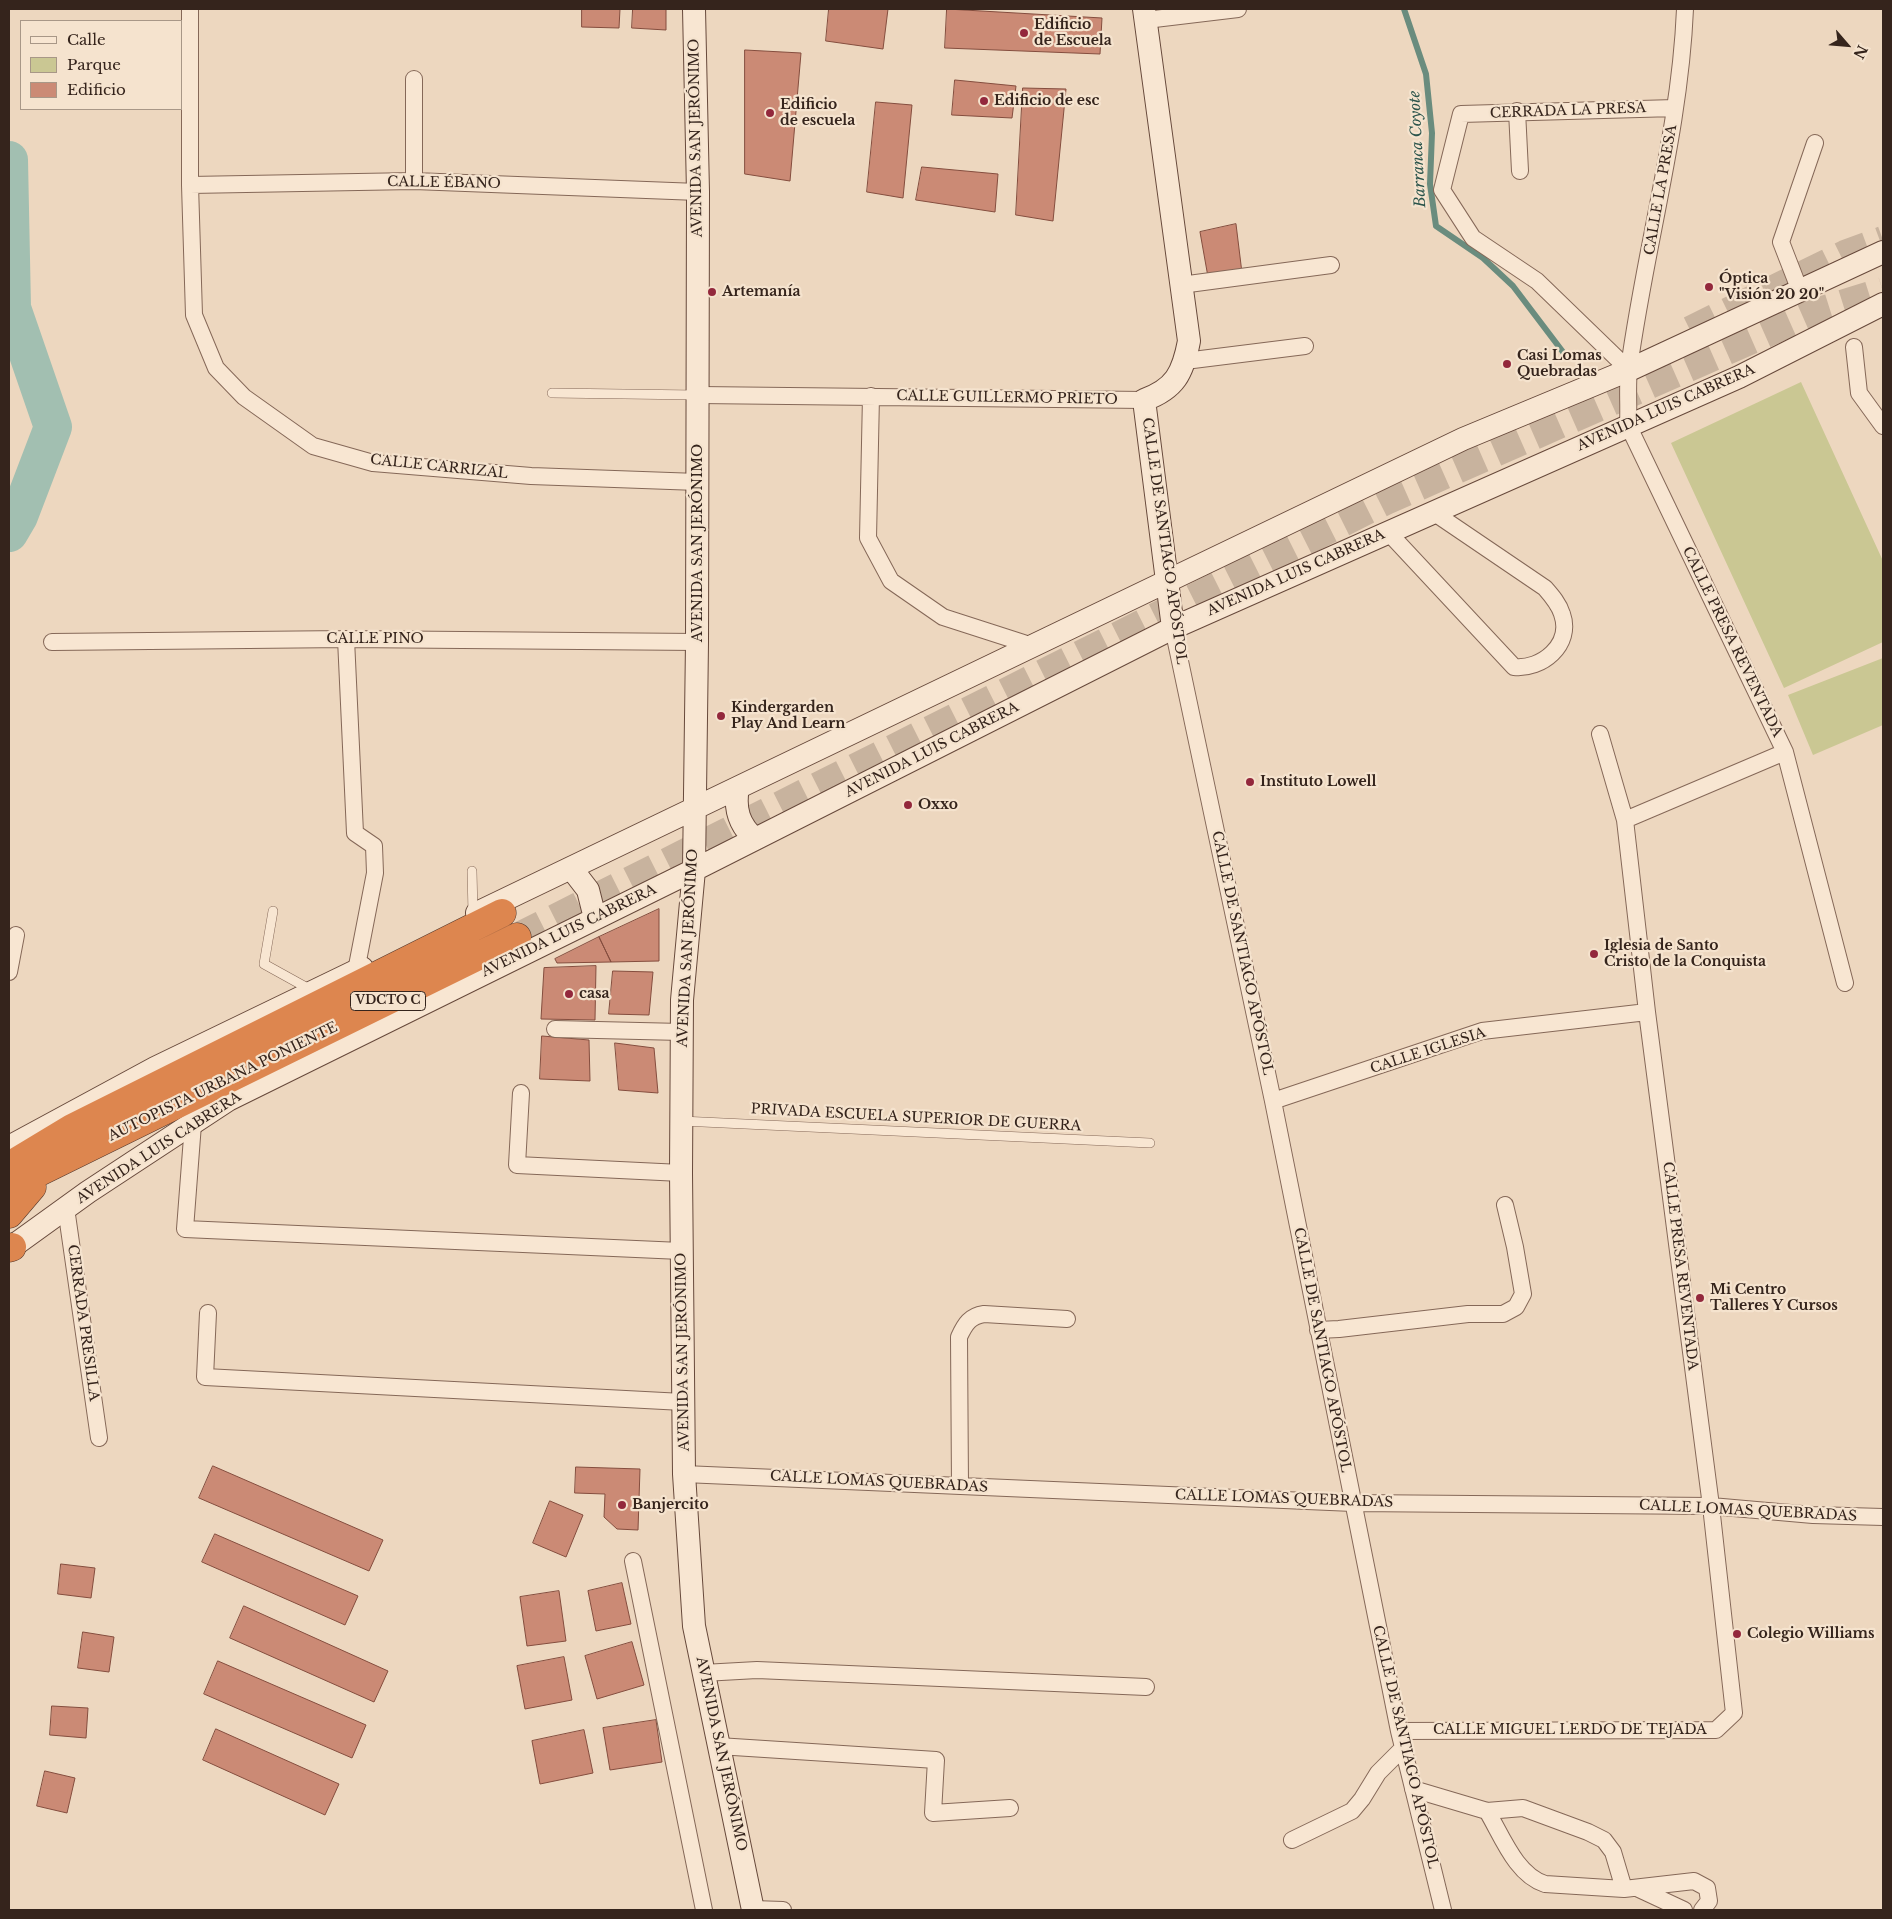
<!DOCTYPE html>
<html>
<head>
<meta charset="utf-8">
<style>
	body { margin:0 }
	#map { position:relative; width:1892px; height:1919px; overflow:hidden; background:#edd7bf; font-family:"Libre Baskerville",serif }
	canvas { display:block }
	.frame { position:absolute; inset:0; border:10px solid #35241c; pointer-events:none }
	.legend { position:absolute; left:20px; top:20px; width:162px; height:90px; box-sizing:border-box; background:#f5e3ce; border:1px solid #a89787; margin:0; padding:6px 9px; list-style:none; font-size:15px; color:#35241c }
	.legend li { display:flex; align-items:center; gap:10px; height:25px }
	.legend b { width:25px; border:1px solid #a89787 }
	.north { position:absolute; left:1822px; top:20px; width:50px; height:50px; -webkit-text-stroke:4px #f5e3ce; paint-order:stroke; rotate:117deg; font-size:14px; font-weight:700; line-height:20px; text-align:center; color:#35241c }
	.north::after { content:''; display:block; margin:auto; width:18px; height:22px; background:#35241c; clip-path:polygon(50% 0,100% 100%,50% 72%,0 100%) }
</style>
</head>
<body>
<div id="map">
<canvas width="1892" height="1919"></canvas>
<div class="frame"></div>
<ul class="legend">
<li><b style="height:6px;background:#f8e6d2"></b>Calle</li>
<li><b style="height:14px;background:#cac793"></b>Parque</li>
<li><b style="height:14px;background:#cb8a75"></b>Edificio</li>
</ul>
<div class="north">N</div>
</div>
<script>
const ctx = document.querySelector('canvas').getContext('2d');
ctx.lineJoin = 'round';
function fillPath(path, color) {
  ctx.fillStyle = color;
  ctx.fill(path, 'evenodd');
}
function stroke(path, color, width, dash) {
  ctx.strokeStyle = color;
  ctx.lineWidth = width;
  ctx.lineCap = dash ? 'butt' : 'round';
  ctx.setLineDash(dash || []);
  ctx.stroke(path);
}
function write(font, color, halo, rows, align = 'center') {
  ctx.font = font + ' "Libre Baskerville",serif';
  ctx.lineWidth = 4.5;
  ctx.setLineDash([]);
  ctx.textBaseline = 'middle';
  ctx.strokeStyle = halo;
  ctx.fillStyle = color;
  for (const [text, x, y, turn = 0] of rows) {
    ctx.save();
    ctx.translate(x, y);
    ctx.rotate((+turn || 0) * Math.PI / 180);
    ctx.textAlign = isNaN(turn) ? turn : align;
    if (halo) ctx.strokeText(text, 0, 0);
    ctx.fillText(text, 0, 0);
    ctx.restore();
  }
}
fillPath(new Path2D(`
	M1801 382 1883 561V642L1784 688 1671 443Z
	M1883 658V725L1813 755 1788 695Z`), '#cac793');
stroke(new Path2D(`
	M1404 9 1426 74 1432 133 1430 184 1436 226 1483 258 1513 286 1566 356`), '#6a8c7e', 6);
stroke(new Path2D(`
	M9 160 12 308 53 427 19 516 9 533`), '#a2bfb1', 38);
const building = new Path2D(`
	M582 9H620L619 28 582 27Z
	M633 9H666V30L632 28Z
	M829 9H888L883 49 826 41Z
	M947 9 1102 18 1100 54 945 48Z
	M745 50 801 53 790 181 745 174Z
	M955 80 1016 86 1012 118 952 115Z
	M1023 88 1066 89 1053 221 1016 215Z
	M876 102 912 105 903 198 867 192Z
	M922 167 998 174 995 212 916 200Z
	M1236 224 1242 273 1208 277 1200 232Z
	M659 909V961L611 962 599 937Z
	M599 937 611 962 557 963 555 959Z
	M596 966 595 1020 541 1019 544 968Z
	M613 971 653 972 649 1015 609 1014Z
	M542 1036 589 1040 590 1081 540 1079Z
	M615 1043 654 1048 658 1093 619 1090Z
	M213 1466 383 1540 369 1571 199 1498Z
	M576 1467 640 1469 638 1530 617 1529 604 1517 605 1494 575 1493Z
	M550 1501 583 1515 566 1557 533 1543Z
	M215 1534 358 1596 345 1625 202 1562Z
	M61 1564 95 1568 91 1598 58 1594Z
	M622 1583 631 1624 596 1631 588 1591Z
	M559 1591 566 1641 527 1646 520 1597Z
	M244 1606 388 1671 374 1702 230 1638Z
	M83 1632 114 1637 109 1672 78 1668Z
	M632 1642 644 1685 597 1699 585 1656Z
	M564 1657 572 1700 525 1709 517 1666Z
	M218 1661 366 1725 352 1758 204 1694Z
	M52 1706 88 1708 86 1738 50 1735Z
	M656 1720 662 1762 610 1770 603 1728Z
	M216 1729 339 1784 325 1815 203 1760Z
	M584 1730 593 1773 540 1784 532 1741Z
	M45 1771 75 1778 67 1813 37 1806Z`);
fillPath(building, '#cb8a75');
stroke(building, '#844d3e', 1);
stroke(new Path2D(`
	M1690 330 1845 254 1883 240
	M517 937 1386 501 1813 313 1883 291`), '#c8b39e', 28, [28, 14]);
const lane = new Path2D(`
	M552 393 696 395
	M472 871 473 913
	M273 911 264 964 311 990
	M681 1121 1150 1143`);
const street = new Path2D(`
	M190 9V185L194 315 216 368 244 397 313 446 373 463 531 476 698 482
	M1685 9C1680 130 1645 248 1629 368 1627 387 1629 406 1628 425L1785 752 1845 983
	M1146 20 1238 9
	M414 79V181
	M1517 111 1520 171
	M190 185 414 181 698 192
	M1181 285 1331 265
	M1800 291 1781 242 1815 143
	M1854 347 1859 393 1883 426
	M1185 361 1305 346
	M1629 370 1537 281 1473 238 1442 190 1461 114 1675 108
	M699 395 1144 400
	M871 396 868 538 891 581 943 617 1033 646
	M1388 532 1514 667C1541 670 1573 645 1562 614 1559 604 1552 596 1545 588L1433 512
	M1173 628 1273 1101 1399 1731 1443 1910
	M346 639 355 833 374 846 375 873 356 971
	M52 642 346 639 697 642
	M1625 820 1785 752
	M9 972 16 935
	M555 1029 682 1032
	M521 1093 517 1165 681 1173
	M1273 1101 1482 1031 1647 1012
	M193 1124 185 1229 681 1251
	M66 1208 99 1438
	M208 1313 205 1377 683 1402
	M1318 1330 1339 1329 1468 1314H1503L1516 1307 1523 1294 1515 1247 1505 1205
	M684 1474 1353 1503 1711 1506 1813 1515 1883 1517
	M960 1486 959 1337C965 1324 970 1316 984 1314L1067 1319
	M633 1561 704 1910
	M703 1673 757 1670 1146 1687
	M1399 1731 1716 1730 1734 1713 1711 1506 1647 1012 1625 820 1600 734
	M718 1746 936 1760 933 1813 1010 1808
	M1413 1789 1487 1811 1523 1808 1588 1832 1604 1840 1613 1852 1624 1889
	M1487 1811C1502 1836 1516 1875 1545 1884L1624 1889 1694 1881 1707 1888 1709 1901 1702 1910
	M1292 1840 1352 1811 1362 1799 1378 1773 1403 1748
	M1639 1889 1684 1910
	M753 1909 783 1910`);
const secondary = new Path2D(`
	M694 9 698 192 697 642 694 870 682 1000 681 1173 684 1474 694 1626 753 1910
	M1144 9 1189 341C1183 373 1175 389 1144 400L1173 628
	M738 788C734 809 739 825 755 839
	M571 868 588 890 595 918
	M477 913 1463 439 1629 370 1883 252
	M9 1147 155 1068 362 968
	M9 1249 88 1192 228 1100 694 870 1173 628 1739 377 1883 304`);
const highway = new Path2D(`
	M9 1166 72 1128 502 913
	M9 1187 517 937
	M9 1214 32 1187
	M9 1248 12 1247`);
stroke(lane, '#856858', 10);
stroke(street, '#856858', 18);
stroke(secondary, '#67493b', 24);
stroke(highway, '#53372c', 29);
stroke(lane, '#f8e6d2', 9);
stroke(street, '#f8e6d2', 16);
stroke(secondary, '#f8e6d2', 22);
stroke(highway, '#dd864f', 28);
for (const [x, y, r, color] of [
	[1024,33,5,"#93283c"],
	[984,101,5,"#93283c"],
	[770,113,5,"#93283c"],
	[1709,287,5,"#93283c"],
	[712,292,5,"#93283c"],
	[1507,364,5,"#93283c"],
	[721,716,5,"#93283c"],
	[1250,782,5,"#93283c"],
	[908,805,5,"#93283c"],
	[1594,954,5,"#93283c"],
	[569,994,5,"#93283c"],
	[1700,1298,5,"#93283c"],
	[622,1505,5,"#93283c"],
	[1737,1634,5,"#93283c"]
]) {
  const dot = new Path2D();
  dot.arc(x, y, r, 0, 2 * Math.PI);
  ctx.fillStyle = color;
  ctx.fill(dot);
  stroke(dot, '#f5e3ce', 2);
}
for (const [x, y, w] of [
	[388,1001,75]
]) {
  const box = new Path2D();
  box.roundRect(x - w / 2, y - 9.5, w, 19, 4);
  ctx.fillStyle = '#f5e3ce';
  ctx.fill(box);
  stroke(box, '#35241c', 1);
}
write('bold 12px', '#35241c', null, [
	["VDCTO C",388,1001]
]);
write('bold 14px', '#35241c', '#f5e3ce', [
	["Edificio",1034,25],
	["de Escuela",1034,41],
	["Edificio de esc",994,101],
	["Edificio",780,105],
	["de escuela",780,121],
	["Óptica",1719,279],
	["\"Visión 20 20\"",1719,295],
	["Artemanía",722,292],
	["Casi Lomas",1517,356],
	["Quebradas",1517,372],
	["Kindergarden",731,708],
	["Play And Learn",731,724],
	["Instituto Lowell",1260,782],
	["Oxxo",918,805],
	["Iglesia de Santo",1604,946],
	["Cristo de la Conquista",1604,962],
	["casa",579,994],
	["Mi Centro",1710,1290],
	["Talleres Y Cursos",1710,1306],
	["Banjercito",632,1505],
	["Colegio Williams",1747,1634]
], 'left');
write('14px', '#35241c', '#f5e3ce', [
	["CERRADA LA PRESA",1568,111,-2],
	["AVENIDA SAN JERÓNIMO",696,138,-91],
	["CALLE ÉBANO",444,183,1],
	["CALLE LA PRESA",1661,190,-80],
	["CALLE GUILLERMO PRIETO",1007,398,1],
	["AVENIDA LUIS CABRERA",1666,408,-24],
	["CALLE CARRIZAL",439,467,6],
	["CALLE DE SANTIAGO APÓSTOL",1164,541,82],
	["AVENIDA SAN JERÓNIMO",698,543,-90],
	["AVENIDA LUIS CABRERA",1296,573,-24],
	["CALLE PINO",375,639],
	["CALLE PRESA REVENTADA",1732,642,64],
	["AVENIDA LUIS CABRERA",932,750,-27],
	["AVENIDA LUIS CABRERA",569,931,-26],
	["AVENIDA SAN JERÓNIMO",688,948,-87],
	["CALLE DE SANTIAGO APÓSTOL",1242,953,78],
	["CALLE IGLESIA",1428,1051,-18],
	["AUTOPISTA URBANA PONIENTE",223,1082,-26],
	["PRIVADA ESCUELA SUPERIOR DE GUERRA",916,1118,3],
	["AVENIDA LUIS CABRERA",159,1148,-33],
	["CALLE PRESA REVENTADA",1680,1266,83],
	["CERRADA PRESILLA",83,1323,82],
	["CALLE DE SANTIAGO APÓSTOL",1322,1350,79],
	["AVENIDA SAN JERÓNIMO",683,1352,-91],
	["CALLE LOMAS QUEBRADAS",879,1482,3],
	["CALLE LOMAS QUEBRADAS",1284,1499,2],
	["CALLE LOMAS QUEBRADAS",1748,1511,3],
	["CALLE MIGUEL LERDO DE TEJADA",1570,1730],
	["CALLE DE SANTIAGO APÓSTOL",1405,1747,77],
	["AVENIDA SAN JERÓNIMO",721,1754,78]
]);
write('italic 15px', '#2b544b', '#f5e3ce', [
	["Barranca Coyote",1418,149,-93]
]);
</script>
</body>
</html>
